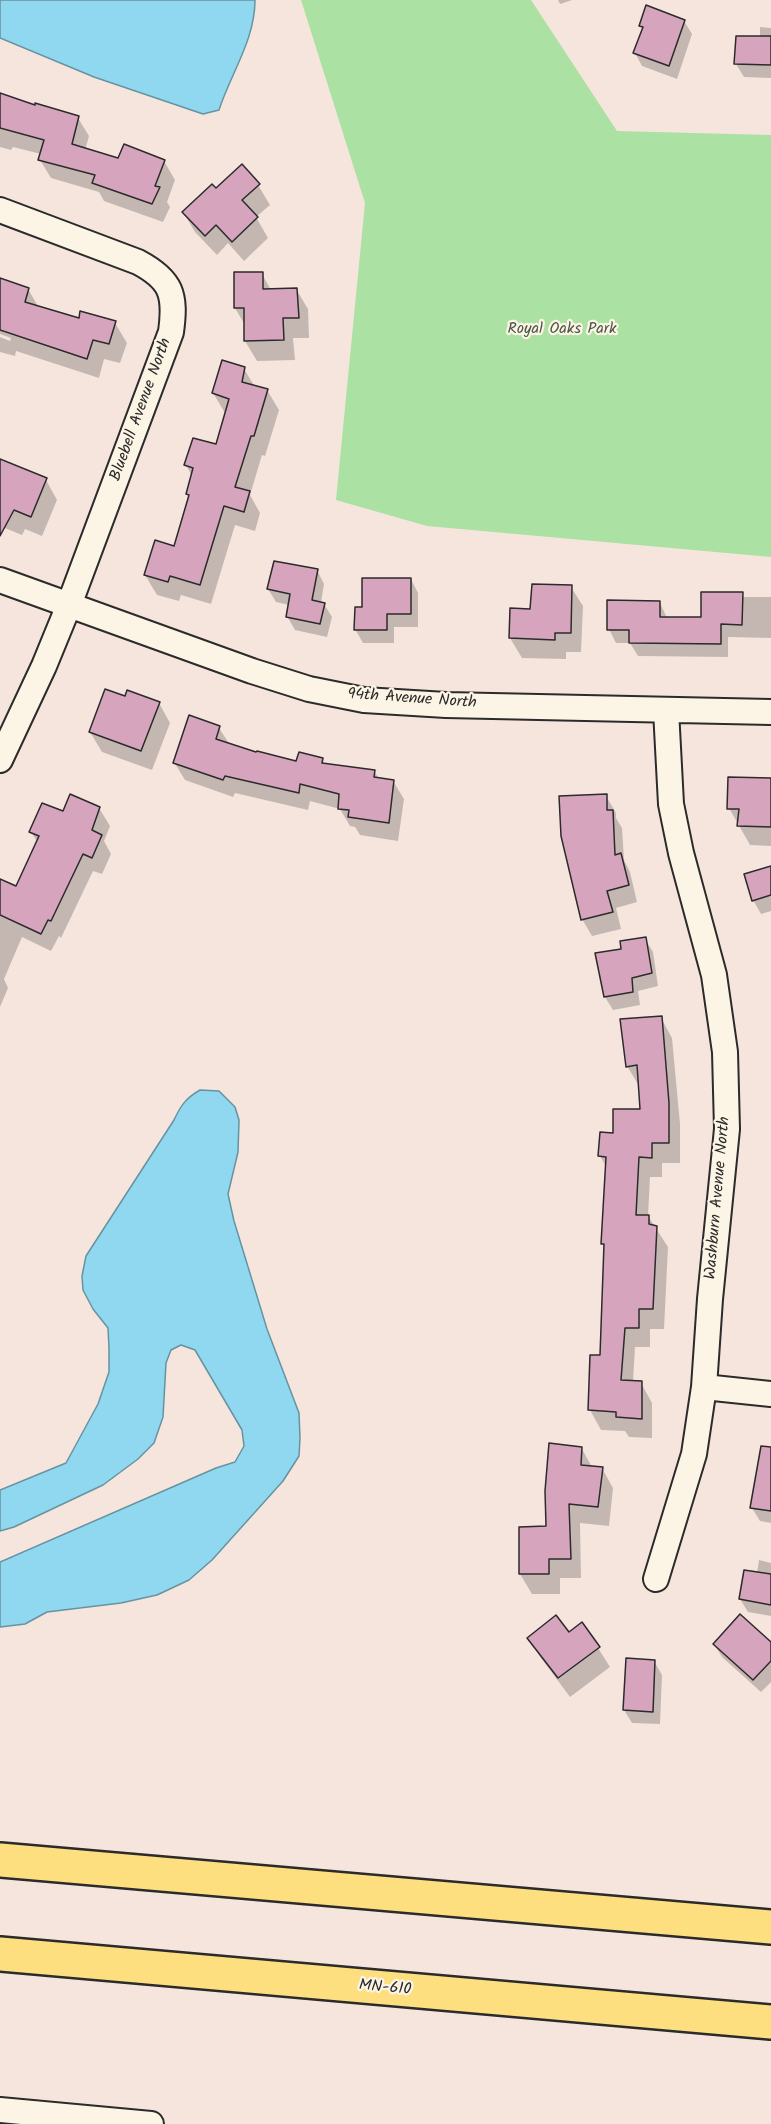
<!DOCTYPE html>
<html>
<head>
<meta charset="utf-8">
<style>
	body { margin:0 }
	canvas { display:block; background:#f5e5dd }
</style>
</head>
<body>
<canvas width="771" height="2124"></canvas>
<script>
const ctx = document.querySelector('canvas').getContext('2d');
ctx.lineJoin = 'round';
function fillPath(path, color) {
  ctx.fillStyle = color;
  ctx.fill(path, 'evenodd');
}
function stroke(path, color, width, dash) {
  ctx.strokeStyle = color;
  ctx.lineWidth = width;
  ctx.lineCap = dash ? 'butt' : 'round';
  ctx.setLineDash(dash || []);
  ctx.stroke(path);
}
function write(font, color, halo, rows, align = 'center') {
  ctx.font = font + ' Kalam,sans-serif';
  ctx.lineWidth = 4.5;
  ctx.setLineDash([]);
  ctx.textBaseline = 'middle';
  ctx.strokeStyle = halo;
  ctx.fillStyle = color;
  for (const [text, x, y, turn = 0] of rows) {
    ctx.save();
    ctx.translate(x, y);
    ctx.rotate((+turn || 0) * Math.PI / 180);
    ctx.textAlign = isNaN(turn) ? turn : align;
    if (halo) ctx.strokeText(text, 0, 0);
    ctx.fillText(text, 0, 0);
    ctx.restore();
  }
}
fillPath(new Path2D(`
	M301 0H531L617 131 771 135V557L427 526 336 500 365 203Z`), '#ace1a4');
const water = new Path2D(`
	M0 0H255C255 40 231 73 219 110L203 114 94 77 0 38Z
	M200 1090 219 1091 235 1107 239 1120 238 1152 228 1194 234 1221 267 1329 299 1413 300 1438 299 1456 283 1481 212 1560 189 1580 157 1595 121 1603 47 1612 25 1624 0 1627V1562L216 1468 235 1462 244 1446 242 1430 195 1350 181 1345 171 1350 166 1363 163 1417 154 1443 138 1459 103 1485 14 1527 0 1531V1490L66 1463 98 1404 109 1372V1348L108 1328 93 1309 83 1290 82 1276 86 1256 174 1120C181 1105 186 1098 200 1090Z`);
fillPath(water, '#8fd8f0');
stroke(water, '#6793a1', 1.5);
fillPath(new Path2D(`
	M558 0H572L560 4Z
	M684 21 692 34 677 79 642 66 635 53 643 30 641 25Z
	M760 27 771 28V78L744 77 736 64 737 37H760Z
	M0 95 36 107 78 118 89 136 85 150 119 160 164 161 175 180 167 202 170 207 163 222 104 201 99 192 51 178 40 160 41 154 13 147 11 150 0 147Z
	M258 185 270 205 256 217 268 238 244 261 228 243 217 255 195 232 183 212 216 190Z
	M262 274 271 290 296 289 308 309 309 338H293L295 360 257 361 245 341V325L235 308Z
	M0 279 28 289 39 308 80 320 115 323 127 343 120 363 104 359 99 378 16 351 15 356 0 352V337L10 341 11 338 0 334Z
	M244 369 255 387 267 390 279 410 265 456 262 455 250 495 260 513 255 531 235 525 211 604 181 595 179 601 157 595 145 575 175 548 190 499 188 494 192 476 186 465 217 446 225 413 213 393Z
	M0 461 46 480 57 500 42 536 25 529 22 535 0 526Z
	M317 570 324 584 321 603 324 604 332 617 327 637 295 630 287 616 289 605 276 602 268 589Z
	M411 579 418 593V627H394V643H363L355 629 364 608Z
	M571 587 583 606 581 652H566V659L522 658 510 638Z
	M742 594 744 597H771V638L728 637V657L638 656 630 643H616L609 629 660 603 667 618H702Z
	M159 703 170 723 152 770 102 752 90 732Z
	M219 728 230 745 297 763 322 759 325 765 374 771 379 779 393 781 404 799 398 841 360 835 355 827 350 826 340 809 310 801 308 810 235 793 233 797 185 780 174 762Z
	M771 780V846L750 845 729 808Z
	M606 796 616 813V818L622 828 624 860 630 872 637 902 616 908 621 929 592 936 582 919Z
	M99 808 110 826 104 841 111 854 102 874 93 871 61 938 59 936 51 951 22 937 4 979 8 988 0 1007V884L17 888 38 843 31 832 64 813Z
	M771 870V911L761 914 753 900Z
	M645 939 653 952 658 986 638 991 640 1005 613 1010 605 997 597 954 623 950Z
	M661 1018 672 1038 680 1124V1163H662V1177H650L648 1216 668 1247 664 1329H650V1347H635L633 1382 641 1383 652 1403V1438L629 1437 625 1431 601 1430 590 1410 602 1357 605 1248 603 1244 607 1168 600 1156 614 1135 642 1111 639 1086 627 1066Z
	M582 1449 592 1467 602 1468 613 1488 609 1526 580 1523 581 1578H560V1594H532L520 1574 548 1527Z
	M771 1481V1523L760 1521 752 1508Z
	M759 1560 771 1563V1616L748 1612 740 1599 757 1573Z
	M569 1634 598 1648 610 1667 570 1697 541 1658 529 1638Z
	M714 1644H771V1682L761 1692 722 1657Z
	M654 1661 662 1675 660 1724 632 1723 624 1710Z`), '#0003');
const building = new Path2D(`
	M646 5 685 20 669 66 633 53 643 27 639 26Z
	M736 36H771V65L734 64Z
	M0 93 35 105V103L79 116 72 144 118 158 124 144 165 160 155 186 160 187 152 204 92 183 95 175 38 160 44 140 0 128Z
	M242 164 260 184 242 200 258 217 232 242 216 225 205 236 182 212 212 184 216 188Z
	M234 272H263V289L297 288 299 318H283L284 340 244 341V308H234Z
	M0 278 29 288 25 302 79 318 80 311 116 321 109 344 93 340 87 359 0 330Z
	M222 360 245 367 242 382 268 389 254 436H251L235 487 250 491 244 512 224 506 200 585 170 576 168 582 144 575 155 540 174 546 189 495 186 494 193 468 184 465 193 438 216 444 229 399 212 393Z
	M0 459 47 478 31 517 14 510 0 536Z
	M274 561 318 569 312 600 325 603 320 624 286 617 290 594 267 589Z
	M362 578H411V614H387V630H354L355 607H362Z
	M532 584 572 585 571 633H555V640L509 638 510 608 530 609Z
	M701 592H743L742 625 721 624V644L629 643V630H607V600L660 601V617H701Z
	M105 689 125 696 127 690 160 702 141 751 89 732Z
	M189 715 220 726 216 739 256 752 257 751 296 761 299 752 323 758 322 763 375 770 374 777 394 780 389 823 348 817 349 810 338 809 339 794 300 784 299 793 225 776 223 780 173 763Z
	M728 777 771 778V827L737 826 739 809H727Z
	M70 794 100 807 92 830 102 835 92 858 83 854 51 921 48 920 41 934 0 915V879L16 886 39 836 29 832 42 803 63 811Z
	M607 794V810H613L615 855 621 853 629 885 607 891 613 912 581 920 561 836 559 796Z
	M771 866V895L752 901 744 874Z
	M646 937 652 973 632 978 633 992 604 997 595 953 621 949 620 941Z
	M662 1016 669 1103V1143H652V1158L639 1157 636 1215H649V1224L657 1226 653 1309H639V1328H625L621 1380 642 1381V1419L616 1417V1412L588 1410 590 1355H600L604 1244H601L606 1157 598 1156 600 1132 613 1133V1109H640L637 1065 626 1067 620 1019Z
	M549 1443 582 1447 581 1465 603 1467 598 1507 569 1504 571 1559H549V1574H519V1527L546 1526 545 1491Z
	M761 1446 771 1447V1511L750 1508Z
	M744 1570 771 1574V1605L739 1599Z
	M740 1614 771 1642V1661L753 1680 713 1644Z
	M556 1615 569 1632 582 1622 600 1647 558 1678 527 1638Z
	M626 1658 655 1660 653 1712 623 1710Z`);
fillPath(building, '#d7a4be');
stroke(building, '#2b2b2b', 1.5);
const minor = new Path2D(`
	M0 210 138 262C172 280 176 295 171 332L69 605 44 666 0 760
	M0 580 252 671 309 689 364 700 446 705 771 712
	M704 1387 771 1394
	M656 1579 694 1454 704 1387 710 1299 727 1129 725 1052 714 975 681 853 671 804 666 710
	M0 2110 151 2124`);
const highway = new Path2D(`
	M0 1860 771 1927
	M0 1954 771 2022`);
stroke(minor, '#2b2b2b', 28);
stroke(highway, '#2b2b2b', 38);
stroke(minor, '#fcf5e5', 24);
stroke(highway, '#fddf80', 33);
write('16px', '#4b5849', '#fcf5e5', [
	["Royal Oaks Park",562,330]
]);
write('16px', '#2b2b2b', '#fcf5e5', [
	["Bluebell Avenue North",142,410,-70],
	["94th Avenue North",412,700,4],
	["Washburn Avenue North",719,1198,-85],
	["MN-610",385,1989,5]
]);
</script>
</body>
</html>
